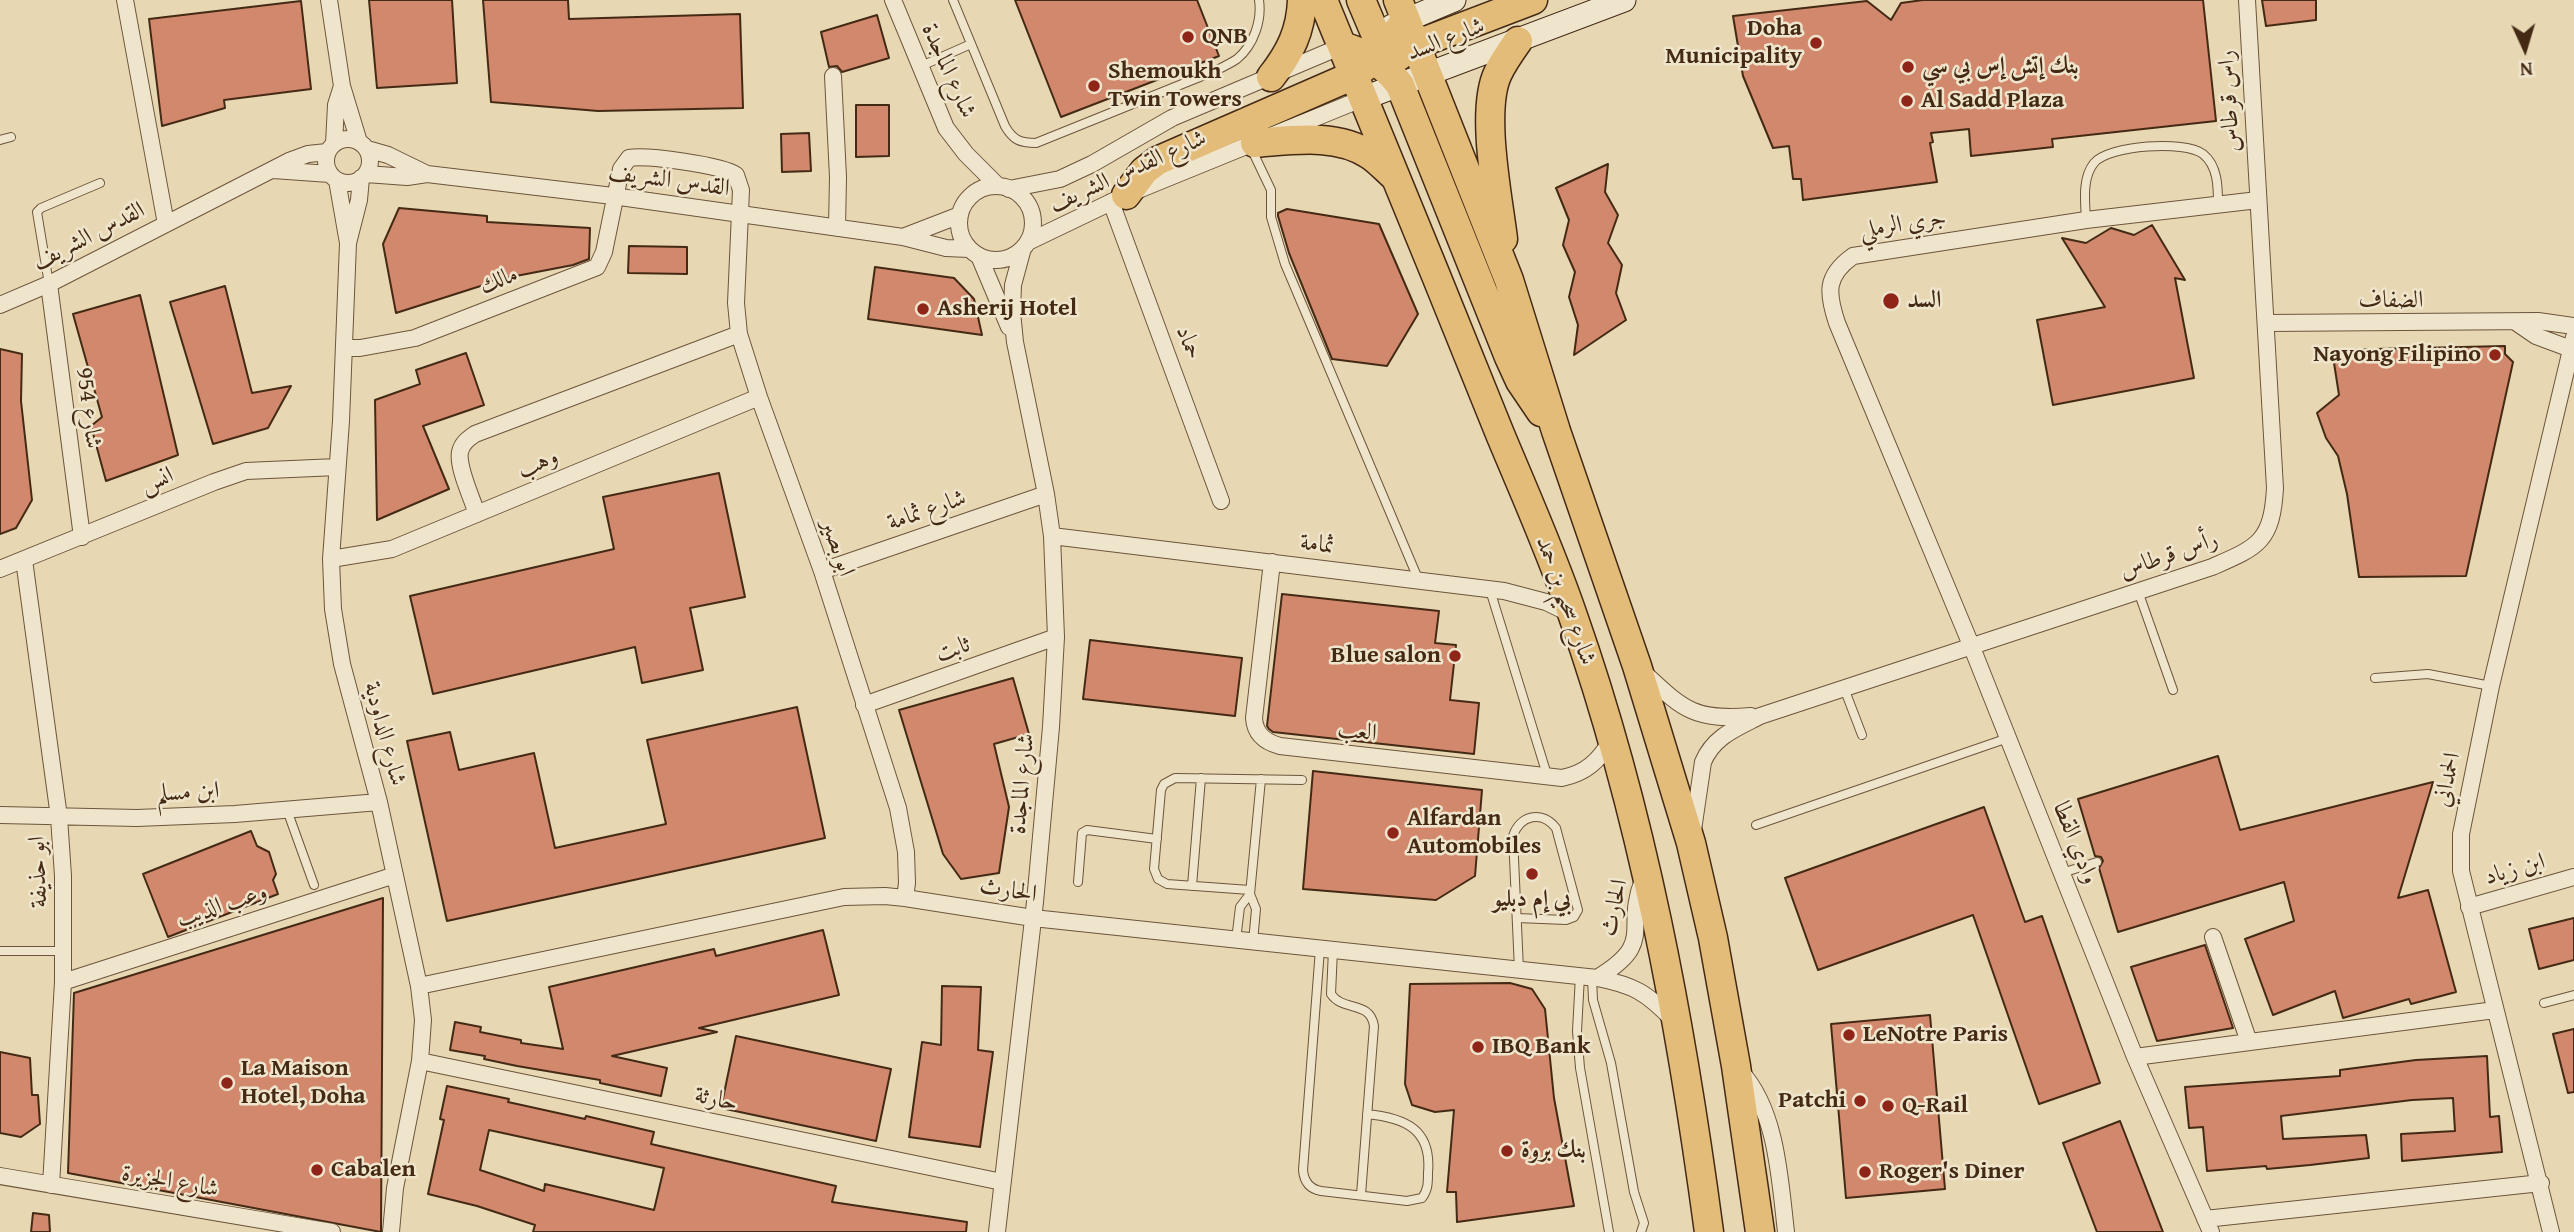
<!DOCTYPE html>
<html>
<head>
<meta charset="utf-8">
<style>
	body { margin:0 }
	#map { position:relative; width:2574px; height:1232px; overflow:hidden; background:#e7d7b2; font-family:"Gentium Book Plus",serif }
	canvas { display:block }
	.north { position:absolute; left:2490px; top:14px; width:70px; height:70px; -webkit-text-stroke:5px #efe5cd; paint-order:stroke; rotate:176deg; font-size:19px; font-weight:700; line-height:28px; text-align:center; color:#442a15 }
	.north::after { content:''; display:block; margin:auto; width:24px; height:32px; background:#442a15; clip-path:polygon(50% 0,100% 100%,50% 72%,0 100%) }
</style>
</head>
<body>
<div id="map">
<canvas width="2574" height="1232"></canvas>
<div class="north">N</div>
</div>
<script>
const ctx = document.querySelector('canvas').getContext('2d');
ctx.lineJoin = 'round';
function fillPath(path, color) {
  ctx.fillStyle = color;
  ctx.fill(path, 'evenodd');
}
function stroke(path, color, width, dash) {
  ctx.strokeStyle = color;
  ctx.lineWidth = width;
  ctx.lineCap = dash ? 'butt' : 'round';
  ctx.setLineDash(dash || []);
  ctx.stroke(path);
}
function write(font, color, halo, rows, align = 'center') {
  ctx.font = font + ' "Gentium Book Plus",Amiri,serif';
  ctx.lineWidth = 5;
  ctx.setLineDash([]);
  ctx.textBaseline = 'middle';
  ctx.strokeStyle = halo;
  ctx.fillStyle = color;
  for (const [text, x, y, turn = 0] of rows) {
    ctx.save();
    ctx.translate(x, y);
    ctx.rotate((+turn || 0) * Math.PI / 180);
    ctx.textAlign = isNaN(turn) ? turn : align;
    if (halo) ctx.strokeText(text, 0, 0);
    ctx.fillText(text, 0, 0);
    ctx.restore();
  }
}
const building = new Path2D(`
	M369 0H452L457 83 377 88Z
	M483 0H568L569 19 740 14 743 108 598 111 491 102Z
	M1015 0H1197L1219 56 1061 117Z
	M1923 0H2203L2216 121 2052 139 2053 147 1971 156 1969 129 1931 133 1933 142 1930 143 1937 182 1803 200 1801 179H1793L1789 146 1773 148 1743 76 1733 16 1867 1 1891 20 1901 3Z
	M2262 0H2316V20L2266 26Z
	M301 1 311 89 224 100 225 108 162 126 149 19Z
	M877 15 889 58 842 72 837 66 829 67 821 32Z
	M856 105H889V156L856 157Z
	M809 133 811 171 782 172 781 134Z
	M1608 164 1605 192 1618 215 1608 243 1622 265 1616 293 1626 320 1574 355 1578 325 1569 297 1575 272 1563 245 1569 220 1556 188Z
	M399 208 487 216V222L590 228 589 259 573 265 490 281V283L396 313 383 244Z
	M1287 209 1379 224 1418 314 1387 366 1332 359 1289 253 1278 216V213Z
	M2152 225 2185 280 2175 278 2194 378 2053 405 2037 320 2105 307 2062 238 2086 243 2111 228 2134 235Z
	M629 246 687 247V274L628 273Z
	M875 267 954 278 974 299 982 335 868 319Z
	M225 286 252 393 291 386 268 428 213 444 170 302Z
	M140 295 178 455 106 481 91 426 102 417 73 314Z
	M2505 346V354L2513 362 2466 576 2359 577 2347 494 2338 456 2326 438 2317 413 2339 395 2332 350Z
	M0 349 22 354 21 401 32 500 16 528 0 534Z
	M466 353 484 405 423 426 449 489 377 520 375 400 420 384 416 370Z
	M719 473 745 597 690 608 703 670 642 683 635 647 433 694 410 596 614 549 603 497Z
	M1282 594 1439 611 1435 643 1456 645 1450 700 1479 703 1474 754 1273 732 1269 729 1267 726Z
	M1090 640 1242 658 1235 716 1083 699Z
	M1013 678 1029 734 994 744 1009 807 999 873 961 879 943 854 899 710Z
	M797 707 825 838 447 921 407 741 450 732 459 770 534 753 555 848 666 824 647 740Z
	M2218 756 2240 830 2433 782 2398 898 2428 890 2456 992 2411 1004 2409 999 2343 1018 2335 991 2273 1015 2245 939 2294 921 2284 882 2118 932 2099 868 2103 861 2101 857 2095 856 2078 799Z
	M1313 771 1482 790 1475 876 1436 900 1303 889Z
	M1984 807 2025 922 2042 916 2100 1083 2039 1104 1973 915 1818 970 1785 878Z
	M251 831 257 846 269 852 276 874 273 880 278 894 168 937 143 874Z
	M383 898 381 1232 68 1173 74 993Z
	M2574 918V960L2539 969 2529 929Z
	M823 930 839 995 699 1028 717 1032 612 1056 667 1068 661 1096 600 1083V1080L517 1066 484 1059 485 1056 450 1050 455 1022 481 1027 480 1032 521 1040V1043L563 1049 549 987 714 949 716 956Z
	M2205 945 2233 1028 2157 1041 2131 967Z
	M1510 983 1532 989 1545 1009 1554 1098 1574 1206 1457 1222 1456 1192H1447L1454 1110 1435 1112 1412 1105 1405 1084 1410 984Z
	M942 986 981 987 978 1050 993 1052 980 1147 909 1137 922 1042 941 1045Z
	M1930 1015 1945 1189 1846 1198 1831 1024Z
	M2574 1029V1092L2568 1093 2553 1034Z
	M736 1036 891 1069 876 1141 721 1108Z
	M0 1052 30 1058 32 1095H38L40 1124 21 1137 0 1133Z
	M2487 1056 2490 1117 2499 1116 2502 1152 2402 1161 2401 1134 2455 1131 2453 1098 2412 1100 2281 1116 2283 1139 2366 1135 2369 1158 2310 1165 2267 1169 2266 1166 2207 1171 2203 1127 2189 1128 2185 1087 2340 1076V1070L2416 1060Z
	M447 1086 509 1099 508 1102 585 1119 586 1116 654 1132 651 1144 836 1186 832 1202 967 1222 966 1232H533L535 1225 477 1206 428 1194 444 1120 440 1119ZM489 1130 664 1168 654 1210 545 1184 544 1191 480 1170Z
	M2120 1121 2163 1232H2097L2063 1143Z
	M33 1213 49 1215 50 1232H31Z`);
fillPath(building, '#d2886c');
stroke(building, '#442a15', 2);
const service = new Path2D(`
	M953 0 1005 126C1013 140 1020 143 1036 143L1217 70C1223 67 1231 63 1237 59 1254 45 1262 20 1259 0
	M919 67 971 44
	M0 140 11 137
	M1251 148 1271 190V217L1285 264 1419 581
	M2086 220C2085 201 2082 178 2094 163 2109 145 2185 140 2203 154 2218 166 2218 187 2218 204
	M49 284 37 212 41 208 100 183
	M1490 590 1548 778
	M2138 591 2173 690
	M2375 678 2428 674 2491 686
	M1844 688 1862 735
	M287 810 314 885
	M1756 825 2008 738
	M2062 873 2097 862
	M1078 882 1082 833 1087 830 1157 839
	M1192 886 1201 778
	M1250 890 1167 884 1158 879 1154 869 1161 790 1164 784 1175 778 1302 780
	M1517 918 1566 920 1574 917 1578 910 1556 828C1542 810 1520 815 1513 836L1519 970
	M1236 940 1240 907 1250 894
	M1253 942 1256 909 1250 894 1261 779
	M1320 949 1303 1170C1304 1182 1310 1189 1321 1191L1407 1201 1422 1198C1428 1190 1428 1183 1428 1173 1432 1129 1405 1118 1367 1114
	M1333 950 1331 994C1343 1012 1370 1000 1374 1026L1361 1195
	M0 951H63
	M1580 976 1577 1031 1580 1068 1609 1232
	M1592 978 1593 1000 1611 1063 1634 1192 1644 1223 1641 1232
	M2544 1003 2574 995`);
const minor = new Path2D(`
	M125 0 166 224
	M329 0 342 86 359 142
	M893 0 946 128 966 154 998 186
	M833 76 838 177 837 228
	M326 161a22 22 0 1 1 44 0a22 22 0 1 1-44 0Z
	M334 144 336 105 342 86
	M367 149 388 155 427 174
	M273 170 330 174
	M366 174 407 177 427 174 613 196 903 237 946 248 969 249
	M361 178 359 200 348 243 341 421 331 559 333 609 342 664 379 802 419 986 423 1020 420 1061 395 1188 391 1232
	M337 180 348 243
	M959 223a37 37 0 1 1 74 0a37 37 0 1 1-74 0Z
	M1009 189 1060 179 1092 164 1172 118 1342 46
	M1111 202 1221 501
	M903 237 960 215
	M1028 242 1126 195 1364 98
	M979 256 1009 327
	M49 284 82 537
	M0 305 49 284 289 161 308 154 327 152
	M2266 323 2538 321 2574 326
	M2517 323 2536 336 2571 349
	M345 348H360L415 338 597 267 604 252 621 169 629 158C647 155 722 165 736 175L741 190 736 303 739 334 759 397 822 571 898 808 906 852 907 883 905 898
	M477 514C472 498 457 467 460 452 462 443 468 439 475 434L739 334
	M1052 536 1504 591 1546 602 1573 615
	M331 559 392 549 759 397
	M24 560 59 817 63 876V982L51 1185
	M1272 562 1254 718C1255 734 1265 742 1280 746L1562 778C1586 773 1599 761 1612 739
	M0 569 214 482 246 471 337 467
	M822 571 1046 494
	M1642 671C1683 709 1693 721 1751 716
	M864 705 1056 637
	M0 815 137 818 235 814 379 802
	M1693 830 1703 762C1714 736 1737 728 1760 716L2212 567C2258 547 2272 542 2275 488L2247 0
	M2469 907 2574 877
	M2213 937 2249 1042
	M1597 978C1657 942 1623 930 1643 880
	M63 982 395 875
	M419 986 844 897 885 896 905 898 1033 918 1597 978C1634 985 1647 993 1673 1020
	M2135 1057 2495 1010
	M420 1061 1002 1182
	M1741 1072C1777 1111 1780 1181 1786 1232
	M0 1176 332 1232
	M2205 1219 2541 1183
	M997 1232 1035 902 1051 727 1056 637 1052 536 1046 494 1015 342 1012 312 1013 285 1023 248
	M2211 1232 2135 1057 1971 645 1837 323C1827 293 1825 276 1853 256L2086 220 2258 200
	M2551 1232 2461 871V834L2491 686 2574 337`);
const secondary = new Path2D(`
	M1392 26 1454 0
	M1364 98 1624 0`);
const trunk = new Path2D(`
	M1323 0C1382 144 1442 289 1500 434 1525 494 1552 554 1573 616 1643 815 1681 1023 1709 1232
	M1361 0 1375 33 1399 56
	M1398 0 1509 280 1556 431 1637 666 1691 843 1713 938 1736 1066 1760 1232
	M1342 46C1368 54 1384 64 1400 85L1509 357 1520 381 1541 412
	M1402 54 1415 45 1533 0
	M1271 77C1290 53 1301 31 1302 0
	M1255 143C1293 140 1337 133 1370 155 1379 161 1387 170 1395 177
	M1126 195 1144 171 1157 161 1354 75 1375 59 1406 20
	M1503 239C1498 197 1480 110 1498 73 1503 62 1511 51 1518 41`);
stroke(service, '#6d553c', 10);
stroke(minor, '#6d553c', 18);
stroke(secondary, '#442a15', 25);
stroke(trunk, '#442a15', 31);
stroke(service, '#efe5cd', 8);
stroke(minor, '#efe5cd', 16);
stroke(secondary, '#efe5cd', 23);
stroke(trunk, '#e4bc79', 28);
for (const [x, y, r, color] of [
	[1188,37,7,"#8f2418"],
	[1816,43,7,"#8f2418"],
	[1908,67,7,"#8f2418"],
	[1094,86,7,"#8f2418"],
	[1907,101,7,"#8f2418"],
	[1891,301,9,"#8f2418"],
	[923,309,7,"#8f2418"],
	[2495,355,7,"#8f2418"],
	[1455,656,7,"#8f2418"],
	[1393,833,7,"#8f2418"],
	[1532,874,7,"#8f2418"],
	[1849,1035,7,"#8f2418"],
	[1478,1047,7,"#8f2418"],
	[227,1083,7,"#8f2418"],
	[1860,1101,7,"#8f2418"],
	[1888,1106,7,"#8f2418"],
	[1507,1151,7,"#8f2418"],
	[317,1170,7,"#8f2418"],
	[1865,1172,7,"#8f2418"]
]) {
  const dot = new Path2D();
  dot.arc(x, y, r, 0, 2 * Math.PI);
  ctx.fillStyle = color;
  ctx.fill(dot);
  stroke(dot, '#efe5cd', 2.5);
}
write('bold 24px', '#442a15', '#efe5cd', [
	["Doha",1802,29,"right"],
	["Municipality",1802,57,"right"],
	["QNB",1202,37],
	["بنك إتش إس بي سي",1922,67],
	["Shemoukh",1108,72],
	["Twin Towers",1108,100],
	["Al Sadd Plaza",1921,101],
	["السد",1907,301],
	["Asherij Hotel",937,309],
	["Nayong Filipino",2481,355,"right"],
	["Blue salon",1441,656,"right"],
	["Alfardan",1407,819],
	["Automobiles",1407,847],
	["بي إم دبليو",1532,900,"center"],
	["LeNotre Paris",1863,1035],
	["IBQ Bank",1492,1047],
	["La Maison",241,1069],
	["Hotel, Doha",241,1097],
	["Patchi",1846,1101,"right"],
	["Q-Rail",1902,1106],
	["بنك بروة",1521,1151],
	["Cabalen",331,1170],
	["Roger's Diner",1879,1172]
], 'left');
write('24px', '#442a15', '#efe5cd', [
	["شارع السد",1446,40,-21],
	["شارع الماجدة",948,71,66],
	["راس قرطاس",2230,101,-93],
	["شارع القدس الشريف",1128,172,-24],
	["القدس الشريف",669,181,8],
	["جري الرملي",1903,225,-9],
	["القدس الشريف",89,237,-27],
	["مالك",499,281,-21],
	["الضفاف",2391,301],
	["حماد",1188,343,70],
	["شارع 954",88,408,83],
	["وهب",538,464,-23],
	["انس",157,481,-23],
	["شارع ثمامة",927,511,-19],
	["ثمامة",1317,545,7],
	["ابو بصير",837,548,71],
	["رأس قرطاس",2169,556,-19],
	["شارع سحيم بن حمد",1565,601,70],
	["ثابت",953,650,-19],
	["العب",1357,732,7],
	["شارع الداودية",384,734,75],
	["الحمداني",2448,780,-78],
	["شارع الماجدة",1023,784,-85],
	["ابن مسلم",188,793,-3],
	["وادي القطا",2075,843,68],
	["ابن زياد",2515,870,-16],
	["ابو حذيفة",39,872,-92],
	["الحارث",1008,891,9],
	["وعب الذيب",222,906,-18],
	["الحارث",1615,908,-78],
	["حارثة",716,1100,12],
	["شارع الجزيرة",170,1182,10]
]);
</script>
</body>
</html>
